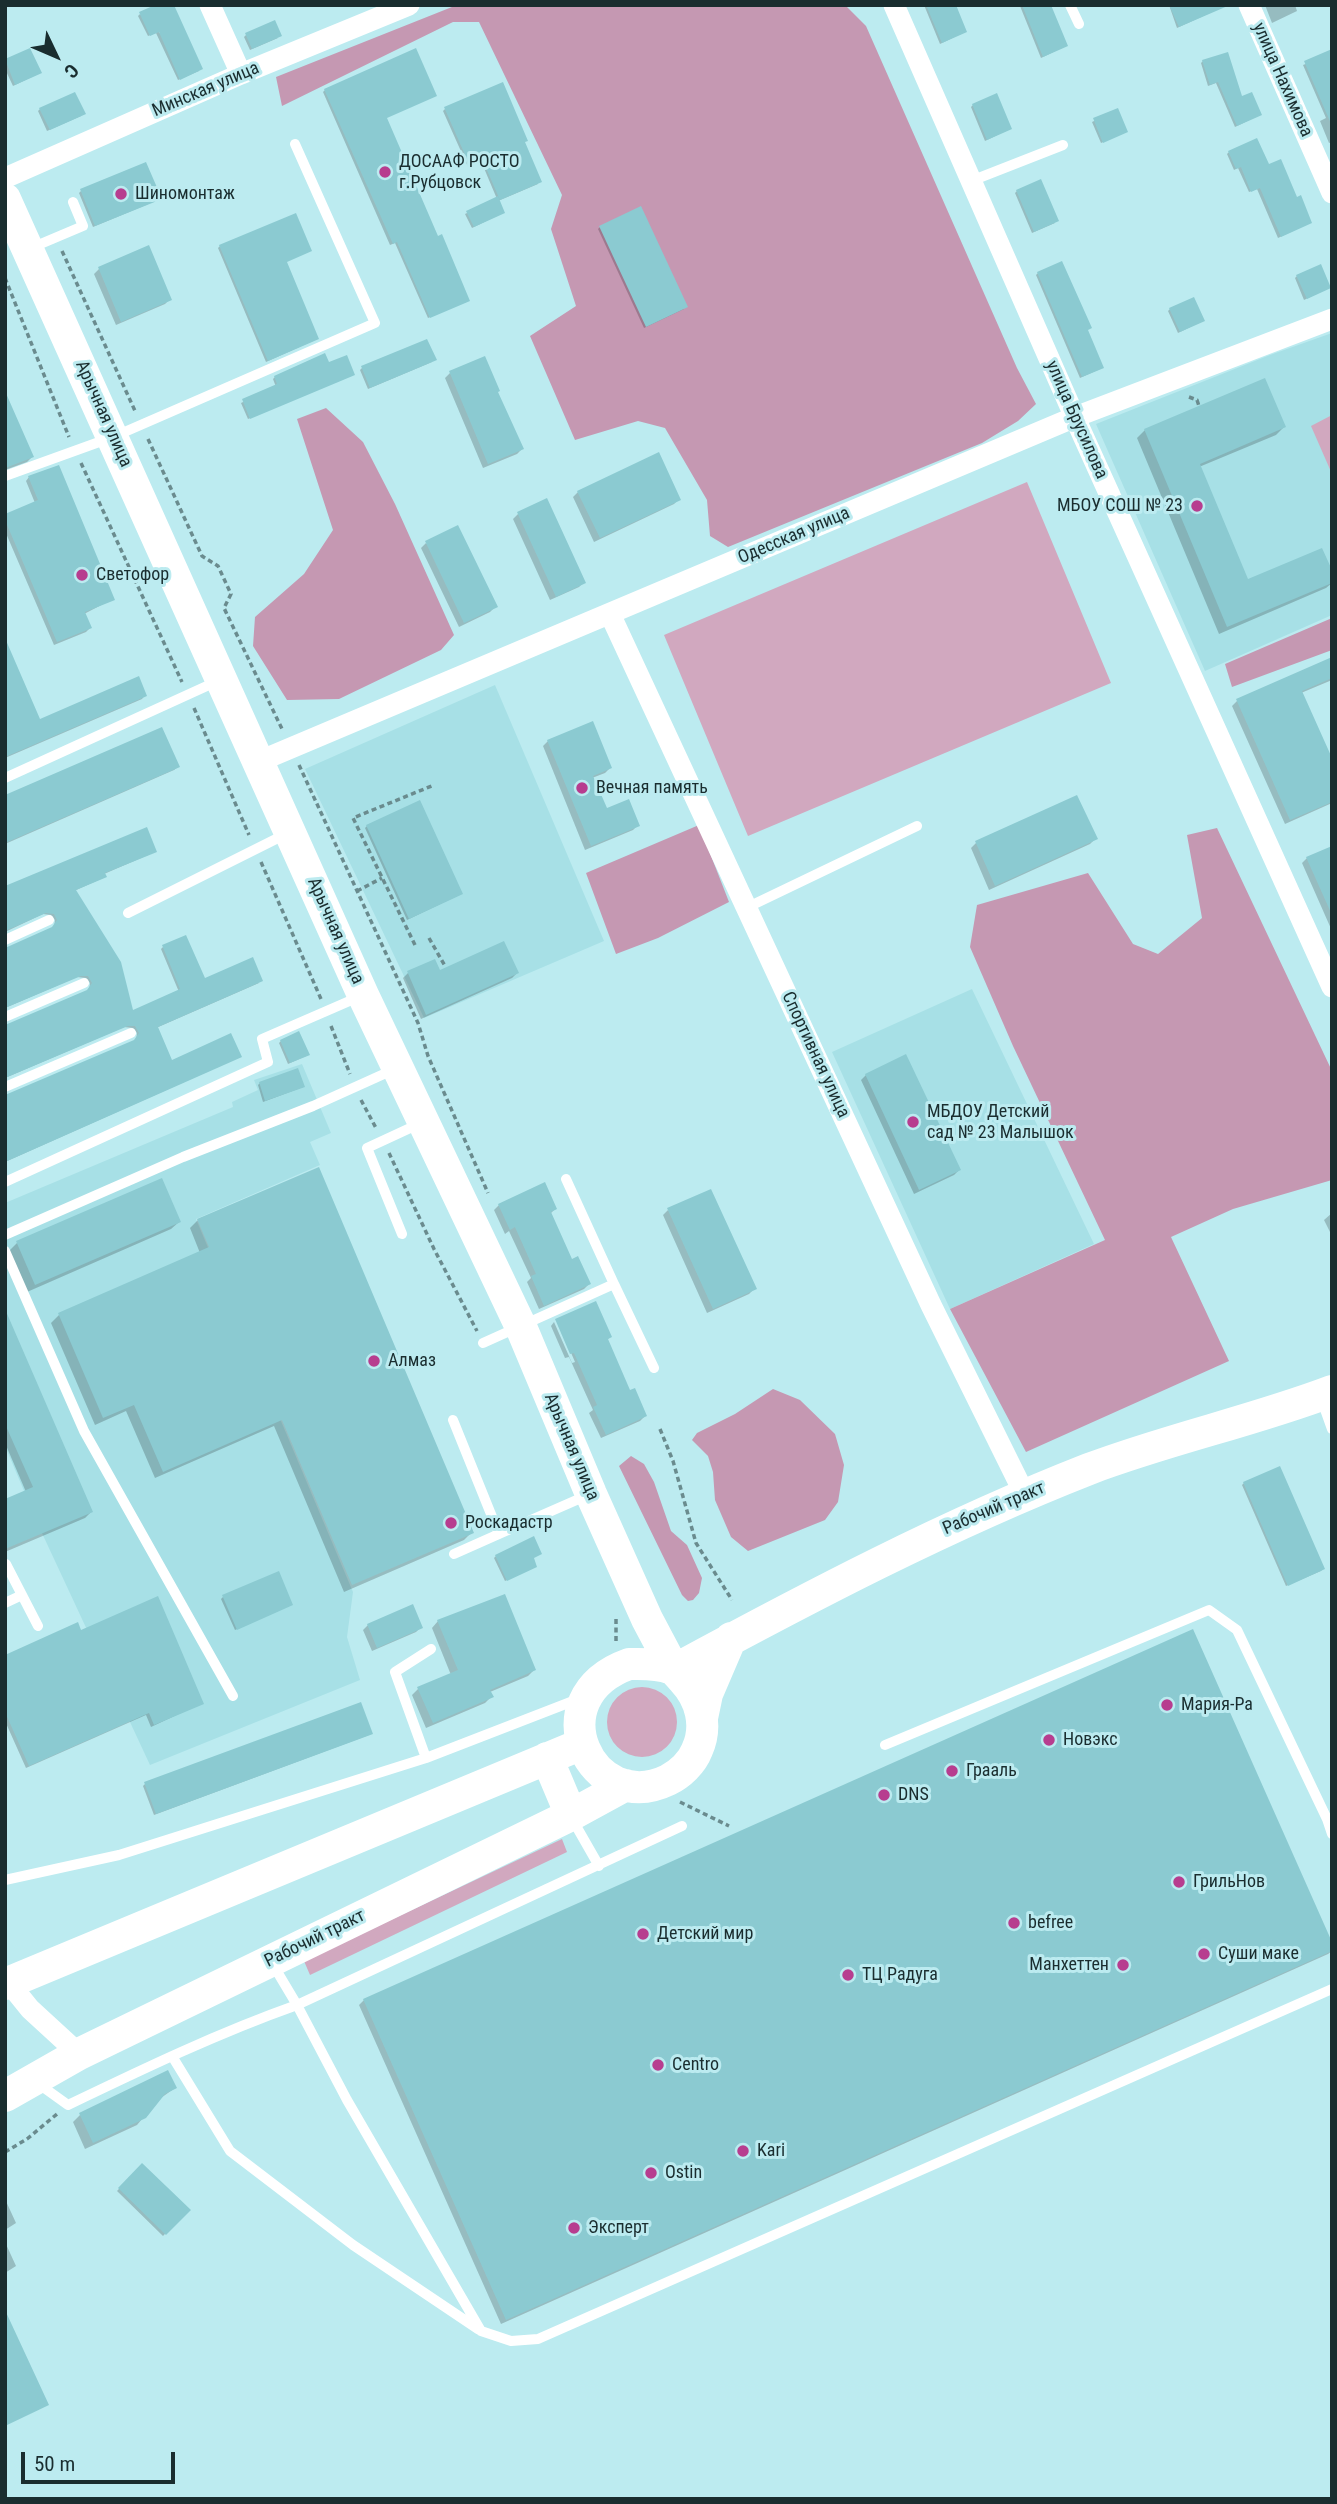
<!DOCTYPE html>
<html>
<head>
<meta charset="utf-8">
<style>
	body { margin:0 }
	#map { position:relative; width:1337px; height:2504px; overflow:hidden; background:#bcebf0; font-family:"Roboto Condensed",sans-serif }
	canvas { display:block }
	.frame { position:absolute; inset:0; border:7px solid #1a2d2f; pointer-events:none }
	.north { position:absolute; left:21px; top:21px; width:70px; height:70px; -webkit-text-stroke:5px #bcebf0; paint-order:stroke; rotate:134deg; font-size:19px; font-weight:700; line-height:28px; text-align:center; color:#1a2d2f }
	.north::after { content:''; display:block; margin:auto; width:24px; height:32px; background:#1a2d2f; clip-path:polygon(50% 0,100% 100%,50% 72%,0 100%) }
	.scale { position:absolute; left:21px; top:2452px; width:154px; height:32px; box-sizing:border-box; border:4px solid #1a2d2f; border-top:0; padding-left:9px; font-size:21px; line-height:24px; white-space:nowrap; color:#1a2d2f; -webkit-text-stroke:5px #bcebf0; paint-order:stroke }
</style>
</head>
<body>
<div id="map">
<canvas width="1337" height="2504"></canvas>
<div class="frame"></div>
<div class="north">С</div>
<div class="scale">50 m</div>
</div>
<script>
const ctx = document.querySelector('canvas').getContext('2d');
ctx.lineJoin = 'round';
function fillPath(path, color) {
  ctx.fillStyle = color;
  ctx.fill(path, 'evenodd');
}
function stroke(path, color, width, dash) {
  ctx.strokeStyle = color;
  ctx.lineWidth = width;
  ctx.lineCap = dash ? 'butt' : 'round';
  ctx.setLineDash(dash || []);
  ctx.stroke(path);
}
function write(font, color, halo, rows, align = 'center') {
  ctx.font = font + ' "Roboto Condensed",sans-serif';
  ctx.lineWidth = 6;
  ctx.setLineDash([]);
  ctx.textBaseline = 'middle';
  ctx.strokeStyle = halo;
  ctx.fillStyle = color;
  for (const [text, x, y, turn = 0] of rows) {
    ctx.save();
    ctx.translate(x, y);
    ctx.rotate((+turn || 0) * Math.PI / 180);
    ctx.textAlign = isNaN(turn) ? turn : align;
    if (halo) ctx.strokeText(text, 0, 0);
    ctx.fillText(text, 0, 0);
    ctx.restore();
  }
}
fillPath(new Path2D(`
	M1332 333V615L1205 671 1096 424 1270 355Z
	M495 685 604 941 424 1018 305 769Z
	M972 989 1094 1244 950 1309 832 1052Z
	M302 1064 331 1133 310 1142 320 1165 196 1219 353 1592 347 1637 360 1680 150 1765 41 1531 5 1446V1203L233 1107 232 1102 258 1090 254 1080Z`), '#a7e0e6');
fillPath(new Path2D(`
	M1332 415V474L1311 426Z
	M1027 482 1111 683 748 836 664 635Z
	M607 1722a35 35 0 1 1 70 0a35 35 0 1 1-70 0Z
	M562 1839 567 1852 310 1975 304 1961Z`), '#d1a8bf');
fillPath(new Path2D(`
	M457 5H845L866 26 1017 368 1036 404 1018 421 982 443 728 547 710 536 707 500 665 428 638 421 575 440 530 336 576 306 551 229 562 195 479 22H453L282 106 276 77Z
	M326 408 363 442 395 504 454 635 441 650 339 699 287 700 253 646 255 617 304 574 333 530 297 419Z
	M1332 618V650L1232 687 1225 664Z
	M699 825 729 902 658 938 616 954 586 873Z
	M1217 828 1332 1071V1180L1233 1209 1171 1237 1229 1361 1026 1452 950 1309 1105 1240 1013 1046 970 947 977 905 1088 873 1133 944 1158 954 1202 918 1187 835Z
	M773 1389 800 1400 835 1434 844 1465 838 1502 825 1520 748 1551 731 1537 715 1500 713 1472 708 1456 692 1440 697 1433 735 1414Z
	M631 1456 644 1464 654 1482 671 1531 687 1545 702 1578 699 1593 693 1600 688 1601 682 1595 619 1466Z`), '#c598b2');
fillPath(new Path2D(`
	M924 5H954L965 32 940 44Z
	M1016 5H1046L1066 46 1041 58 1020 6 1017 7Z
	M1169 5H1209L1212 12 1177 28Z
	M1265 5H1295L1297 11 1272 23Z
	M140 14 199 71 178 80 156 33 148 36 138 16Z
	M246 35 278 38 250 50 244 37Z
	M29 50 38 74 13 86 5 69V61Z
	M1332 54V142L1329 143 1320 121 1326 118 1303 65Z
	M1203 61 1241 98 1260 115 1235 127 1216 83 1208 86 1201 63Z
	M325 90 385 119 466 302 428 318 395 243 390 245 323 92Z
	M973 105 1010 129 985 141 971 107Z
	M40 109 81 116 47 131 38 111Z
	M445 109 524 143 538 184 498 201 503 213 472 228 465 214 497 199 481 161 468 167 443 111Z
	M1117 110 1124 133 1101 143 1092 122Z
	M1229 152 1268 166 1296 199 1310 223 1278 238 1257 189 1249 192 1238 168 1234 170 1227 154Z
	M81 191 158 200 93 227 79 193Z
	M1017 191 1055 223 1032 233 1015 193Z
	M600 227 684 309 644 328 598 229Z
	M220 246 285 262 315 340 266 362 218 248Z
	M99 269 170 299 165 304 116 325 94 274Z
	M1038 273 1100 369 1080 378 1036 275Z
	M1297 276 1329 288 1304 300 1295 278Z
	M1170 309 1203 321 1178 333 1168 311Z
	M432 362 368 389 360 370 362 368Z
	M450 373 496 393 522 449 517 454 483 468 445 378Z
	M351 376 248 419 241 403 276 387 273 379 275 377Z
	M5 401 32 457 27 462 5 470Z
	M1284 427 1276 435 1199 467 1247 581 1332 583 1326 588 1219 634 1137 438 1145 430Z
	M29 477 113 599 84 614 90 628 86 632 54 645 5 531V516L35 503 26 481Z
	M578 492 679 499 674 504 594 542 573 497Z
	M546 501 584 582 579 587 550 600 513 519 518 514Z
	M426 543 495 607 490 612 459 627 421 548Z
	M5 642 39 722 145 695 142 699 5 758Z
	M1332 659V680L1301 693 1332 762V803L1285 824 1232 706 1237 701Z
	M548 741 610 768 605 773 592 778 606 810 638 825 633 830 585 850 543 746Z
	M178 767 174 770 5 844V797Z
	M1077 797 1095 839 1090 844 989 890 971 848 976 843Z
	M367 826 461 894 407 920 365 828Z
	M1332 848V931L1302 863 1307 858Z
	M155 852 104 874 103 878 74 891 132 1013 179 992 161 949 163 947 204 981 259 983 156 1028 171 1062 238 1058 5 1162V1096L136 1041 137 1033 133 1028 124 1027 5 1078V1026L89 991 90 983 86 978 77 977 5 1008V949L54 928 55 920 51 915 43 914 5 932V888Z
	M434 961 439 973H517L512 978 421 1019 403 978 408 973Z
	M281 1041 306 1056 288 1064 279 1043Z
	M866 1075 959 1170 954 1175 914 1194 861 1080Z
	M260 1083 303 1087 263 1102 258 1085Z
	M499 1205 555 1209 550 1214 571 1261 589 1284 584 1289 539 1309 527 1282 531 1278 509 1231 505 1234 494 1210Z
	M668 1210 754 1289 749 1294 707 1313 663 1215Z
	M1332 1213V1236L1324 1220Z
	M198 1220 472 1532 464 1540 344 1592 274 1426 155 1478 126 1411 95 1425 51 1323 59 1315 200 1253 190 1228Z
	M179 1222 171 1229 27 1292 9 1251 17 1243Z
	M5 1314 91 1512 85 1518 5 1552V1501L26 1492 5 1443Z
	M557 1320 610 1337 606 1341 629 1392 645 1416 640 1421 601 1438 589 1413 593 1410 569 1357 565 1358 551 1326 554 1322 572 1363 575 1362Z
	M1244 1483 1323 1569 1321 1571 1286 1586 1242 1485Z
	M496 1556 532 1559 533 1568 505 1581 494 1558Z
	M223 1597 291 1605 235 1630 221 1599Z
	M438 1621 534 1670 528 1676 490 1692 492 1696 485 1703 426 1728 412 1695 418 1689 451 1675 432 1628Z
	M368 1625 421 1627 416 1632 372 1651 363 1630Z
	M80 1632 202 1703 151 1727 146 1715 26 1768 5 1721V1657Z
	M369 1735 154 1815 143 1786 145 1784Z
	M1332 1951 1328 1954 501 2324 359 2005 364 2000Z
	M175 2088 158 2100 137 2125 85 2149 73 2122 80 2115Z
	M142 2165 188 2210 163 2236 117 2191Z
	M5 2199 16 2223 5 2230Z
	M5 2242 16 2266 5 2273Z`), '#0003');
fillPath(new Path2D(`
	M155 5H174L203 69 180 80 159 32 150 36 139 12Z
	M926 5H956L967 32 942 43Z
	M1022 5H1051L1068 46 1043 57Z
	M1169 5H1230L1179 27Z
	M275 20 282 36 252 49 245 33Z
	M30 48 42 73 15 85 5 59Z
	M416 48 437 96 387 118 438 236 442 234 470 301 430 318 397 242 393 244 324 89Z
	M1332 49V126L1304 61Z
	M1228 52 1242 96 1252 92 1262 115 1237 126 1218 82 1210 85 1202 60Z
	M503 82 528 141 525 142 542 182 500 200 483 161 470 166 444 107Z
	M75 92 86 114 50 130 39 108Z
	M997 93 1012 129 987 140 972 104Z
	M1118 108 1128 132 1103 143 1093 118Z
	M1257 138 1269 164 1281 159 1297 197 1301 195 1312 223 1281 237 1260 188 1251 192 1241 167 1236 169 1228 151Z
	M146 162 162 199 95 226 80 189Z
	M1041 179 1059 221 1034 232 1016 190Z
	M498 196 505 213 474 227 466 211Z
	M641 206 688 307 646 327 599 226Z
	M296 213 312 251 287 262 319 339 268 361 219 245Z
	M149 245 172 300 121 322 98 267Z
	M1062 261 1092 328 1088 330 1104 368 1082 377 1037 272Z
	M1321 264 1331 288 1307 299 1296 275Z
	M1194 297 1205 321 1180 332 1169 308Z
	M427 339 437 360 370 388 361 366Z
	M325 353 329 362 347 355 355 375 250 419 242 399 277 384 274 376Z
	M485 356 500 391 498 392 524 449 488 464 449 371Z
	M1265 378 1286 427 1200 464 1248 579 1322 548 1332 570V583L1227 627 1144 429Z
	M5 391 34 457 5 468Z
	M659 452 681 500 600 538 577 491Z
	M59 465 115 600 85 612 92 628 57 642 5 520V514L38 500 28 476Z
	M547 498 586 583 556 597 517 512Z
	M458 525 498 607 464 623 425 541Z
	M5 638 40 719 139 676 147 696 5 757Z
	M1332 657V678L1302 691 1332 758V802L1290 820 1236 699Z
	M593 721 612 768 593 776 607 808 629 799 640 826 591 846 547 740Z
	M162 727 180 767 5 843V795Z
	M1077 795 1098 839 995 886 975 841Z
	M420 800 463 894 409 919 366 825Z
	M147 827 157 852 105 873 107 877 76 890 121 962 133 1010 180 989 162 945 186 935 205 978 253 957 263 981 158 1027 172 1060 231 1033 242 1057 5 1162V1095L134 1040 139 1033 135 1026H128L5 1078V1025L87 990 92 983 88 976H81L5 1008V948L52 927 57 920 54 914 46 913 5 931V886Z
	M1332 846V915L1306 857Z
	M504 941 519 973 426 1015 407 971 435 959 440 970Z
	M299 1031 310 1055 290 1063 280 1040Z
	M906 1054 961 1170 919 1190 865 1074Z
	M298 1068 305 1087 265 1101 259 1082Z
	M319 1167 474 1533 352 1585 282 1420 163 1472 134 1405 103 1418 58 1313 209 1247 197 1219Z
	M162 1178 181 1222 35 1285 16 1241Z
	M545 1182 557 1209 551 1212 572 1259 578 1256 591 1284 544 1306 531 1276 536 1274 515 1227 510 1230 498 1204Z
	M711 1189 757 1289 713 1309 667 1208Z
	M596 1301 612 1337 608 1339 630 1390 635 1388 647 1416 606 1435 593 1407 597 1405 574 1353 570 1354 555 1319Z
	M5 1309 93 1512 5 1549V1499L33 1487 5 1424Z
	M1280 1466 1325 1569 1288 1586 1243 1482Z
	M534 1536 542 1554 534 1558 537 1567 507 1581 495 1555Z
	M279 1571 293 1605 237 1630 222 1595Z
	M505 1594 536 1670 490 1690 494 1697 433 1723 417 1687 458 1670 437 1620Z
	M158 1596 204 1704 154 1725 149 1713 29 1766 5 1712V1655L78 1622 81 1630Z
	M413 1604 423 1628 377 1648 367 1624Z
	M1193 1629 1332 1942V1951L506 2320 363 1999Z
	M361 1702 373 1734 156 1814 144 1782Z
	M168 2070 177 2088 165 2094 146 2118 93 2143 79 2113Z
	M142 2163 191 2210 166 2235 118 2188Z
	M5 2310 49 2405 5 2426Z`), '#8bcad1');
stroke(new Path2D(`
	M62 251 136 413
	M5 278 69 437
	M1189 397 1197 400 1199 406
	M148 439 202 556 218 566 231 594 224 608 282 729
	M81 463 182 682
	M194 708 249 835
	M299 765 418 1023 428 1056 488 1193
	M261 862 321 999
	M357 891 382 878
	M429 938 445 966
	M415 945 353 818 434 785
	M331 1026 350 1074
	M361 1100 376 1128
	M389 1153 434 1249 477 1331
	M660 1429 673 1461 696 1543 732 1600
	M616 1641V1617
	M680 1802 729 1826
	M5 2152 27 2139 57 2114`), '#6a8b8e', 3.5, [5, 3.5]);
stroke(new Path2D(`
	M1070 5 1079 24
	M971 181 1063 145
	M31 248 83 226 73 202
	M5 476 113 437 375 323 295 144
	M5 778 220 680
	M746 908 917 826
	M128 913 288 833
	M5 940 49 920
	M5 1017 84 983
	M5 1087 131 1033
	M5 1182 268 1062 262 1039 361 996
	M402 1234 367 1148 421 1123
	M5 1235 183 1157 313 1106 395 1069
	M5 1251 84 1431 233 1696
	M614 1284 654 1368
	M483 1343 614 1284 566 1179
	M1321 1398 1332 1429
	M453 1420 499 1534 588 1495
	M454 1554 499 1534
	M6 1564 38 1626
	M5 1603 22 1595
	M885 1745 1209 1610 1237 1630 1327 1819 1332 1834
	M426 1758 395 1672 431 1649
	M571 1817 599 1866
	M5 1880 119 1855 426 1758 581 1698
	M272 1963 297 2005 682 1826
	M172 2056 230 2151 353 2245 478 2329
	M36 2082 68 2105C143 2069 218 2033 297 2005L347 2100 481 2331 511 2341 538 2339 1332 1989`), '#fff', 10);
stroke(new Path2D(`
	M210 5 241 74
	M894 5 1080 429 1332 987
	M1249 5 1332 193
	M5 178 241 74 409 5
	M610 614 931 1305 1025 1495
	M260 761 1075 417 1332 319
	M5 1978 30 2009 79 2054`), '#fff', 21);
stroke(new Path2D(`
	M5 199 363 995 521 1327 591 1494 647 1619 674 1670
	M629 1664C643 1664 659 1663 672 1669 676 1671 680 1677 683 1680 701 1699 708 1726 697 1750 692 1763 680 1774 668 1780 592 1817 534 1698 629 1664Z
	M674 1670C809 1597 946 1525 1089 1469 1168 1439 1253 1421 1332 1391
	M702 1718 707 1694 731 1638
	M547 1758 571 1815
	M5 1984 582 1744
	M5 2096 79 2054 571 1815 626 1785`), '#fff', 32);
for (const [x, y, r, color] of [
	[385,172,7,"#b73d8f"],
	[121,194,7,"#b73d8f"],
	[1197,506,7,"#b73d8f"],
	[82,575,7,"#b73d8f"],
	[582,788,7,"#b73d8f"],
	[913,1122,7,"#b73d8f"],
	[374,1361,7,"#b73d8f"],
	[451,1523,7,"#b73d8f"],
	[1167,1705,7,"#b73d8f"],
	[1049,1740,7,"#b73d8f"],
	[952,1771,7,"#b73d8f"],
	[884,1795,7,"#b73d8f"],
	[1179,1882,7,"#b73d8f"],
	[1014,1923,7,"#b73d8f"],
	[643,1934,7,"#b73d8f"],
	[1204,1954,7,"#b73d8f"],
	[1123,1965,7,"#b73d8f"],
	[848,1975,7,"#b73d8f"],
	[658,2065,7,"#b73d8f"],
	[743,2151,7,"#b73d8f"],
	[651,2173,7,"#b73d8f"],
	[574,2228,7,"#b73d8f"]
]) {
  const dot = new Path2D();
  dot.arc(x, y, r, 0, 2 * Math.PI);
  ctx.fillStyle = color;
  ctx.fill(dot);
  stroke(dot, '#bcebf0', 2.5);
}
write('18px', '#1a2d2f', '#bcebf0', [
	["улица Нахимова",1282,80,66],
	["Минская улица",206,90,-23],
	["Арычная улица",103,414,66],
	["улица Брусилова",1076,420,66],
	["Одесская улица",794,536,-23],
	["Арычная улица",335,931,66],
	["Спортивная улица",815,1055,65],
	["Арычная улица",571,1447,67],
	["Рабочий тракт",994,1509,-23],
	["Рабочий тракт",315,1939,-26]
]);
write('18px', '#1a2d2f', '#bcebf0', [
	["ДОСААФ РОСТО",399,162],
	["г.Рубцовск",399,183],
	["Шиномонтаж",135,194],
	["МБОУ СОШ № 23",1183,506,"right"],
	["Светофор",96,575],
	["Вечная память",596,788],
	["МБДОУ Детский",927,1112],
	["сад № 23 Малышок",927,1133],
	["Алмаз",388,1361],
	["Роскадастр",465,1523],
	["Мария-Ра",1181,1705],
	["Новэкс",1063,1740],
	["Грааль",966,1771],
	["DNS",898,1795],
	["ГрильНов",1193,1882],
	["befree",1028,1923],
	["Детский мир",657,1934],
	["Суши маке",1218,1954],
	["Манхеттен",1109,1965,"right"],
	["ТЦ Радуга",862,1975],
	["Centro",672,2065],
	["Kari",757,2151],
	["Ostin",665,2173],
	["Эксперт",588,2228]
], 'left');
</script>
</body>
</html>
